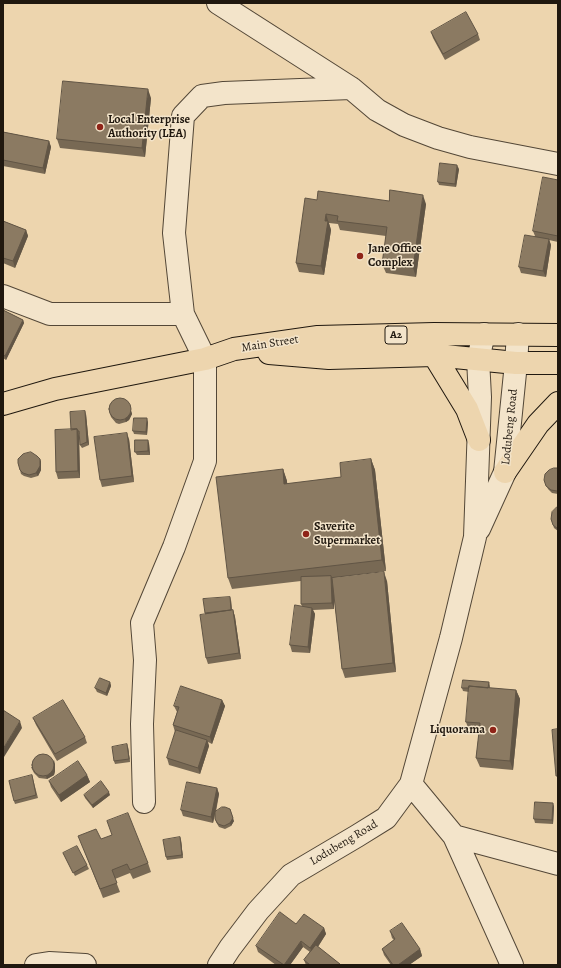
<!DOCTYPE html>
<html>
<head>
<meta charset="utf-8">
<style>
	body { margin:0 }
	#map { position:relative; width:561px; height:968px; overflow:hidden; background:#edd5ae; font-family:Alegreya,serif }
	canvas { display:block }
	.frame { position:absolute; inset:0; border:4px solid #20180f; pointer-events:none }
</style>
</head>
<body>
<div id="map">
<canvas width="561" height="968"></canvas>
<div class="frame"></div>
</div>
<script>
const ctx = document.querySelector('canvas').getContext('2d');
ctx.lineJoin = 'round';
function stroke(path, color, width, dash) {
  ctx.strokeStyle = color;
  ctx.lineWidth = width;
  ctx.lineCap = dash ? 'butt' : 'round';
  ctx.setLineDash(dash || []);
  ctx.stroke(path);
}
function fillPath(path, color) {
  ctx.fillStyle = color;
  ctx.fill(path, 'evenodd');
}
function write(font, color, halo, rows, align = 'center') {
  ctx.font = font + ' Alegreya,serif';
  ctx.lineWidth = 3;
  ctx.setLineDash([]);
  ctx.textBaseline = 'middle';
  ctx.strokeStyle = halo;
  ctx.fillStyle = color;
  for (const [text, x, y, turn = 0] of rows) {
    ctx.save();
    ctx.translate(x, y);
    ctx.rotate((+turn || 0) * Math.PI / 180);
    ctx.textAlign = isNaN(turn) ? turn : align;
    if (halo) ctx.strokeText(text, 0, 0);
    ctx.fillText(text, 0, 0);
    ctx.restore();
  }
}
const minor = new Path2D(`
	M218 3 351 88 377 110 404 125 438 138 470 147 558 164
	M3 296 50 314H183
	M479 529 505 472 516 363 518 334
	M411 784 454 836 512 965
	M144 802 142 724 145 660 142 623 174 547 205 461V359L183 314 174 233 183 116 202 96 224 93 351 88
	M454 836 558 864
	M36 965 49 963 85 965
	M219 965 230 948 258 911 291 875 357 836 386 818 411 784 451 638 475 537 480 397 478 359 484 334`);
const highway = new Path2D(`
	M269 353 329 358 434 355 516 363H558
	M434 355 467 409 479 440
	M3 404 55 389 205 359 234 349 318 337 434 334 558 335
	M505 472 538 424 558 403`);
stroke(minor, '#534737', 24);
stroke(highway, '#20180f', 24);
stroke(minor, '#f3e4ca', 22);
stroke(highway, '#edd5ae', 22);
fillPath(new Path2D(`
	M431 32 478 34 480 40 445 60 433 38Z
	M151 98 145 157 60 148 57 139Z
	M3 132 49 141 51 147 45 174 3 166Z
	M459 169 456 187 439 185 438 182Z
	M558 180V242L549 240 551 245 546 277 521 273 519 267 535 236 533 231Z
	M317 200 389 201 426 204 416 277 386 273 382 264 386 236 340 230 338 224 329 223 331 230 324 275 299 272 296 263Z
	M3 221 26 230 28 236 15 268 3 263Z
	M3 310 23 320 24 323 6 360 3 358Z
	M129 404 132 414 129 420 126 422 119 424 116 423 111 417 110 414Z
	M86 414 89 445 82 448 80 445V434H79V436L80 478 58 479 56 472 71 430Z
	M148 422 147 435 134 434 133 431Z
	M129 439 134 482 102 487 100 480Z
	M149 443 150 455H137L135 452Z
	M40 459 41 462V470L38 476 31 478 24 476 21 474 18 463Z
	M371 459 375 470 386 571 332 578V579L387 581 396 672 345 678 342 669 334 596V609L313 610 315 614 310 653 292 652 290 645 302 606 301 604V581L232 589 228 578 283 469 287 481V484L341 477Z
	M558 468V494L552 493 548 489 544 480Z
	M558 507V531L554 528 551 519Z
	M231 600 232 611 233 610 235 617 241 659 208 664 206 658 205 615V613Z
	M110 682 111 686 107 696 97 692 95 688Z
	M489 682 490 686V688L516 690 520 699 513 770 480 767 476 758 479 732 469 731 466 722 469 692 463 691 462 688Z
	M222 700 225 706 212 744 208 742 209 746 200 774 169 765 167 758 175 732 173 725 177 712 174 706Z
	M33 718 85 737 87 743 57 761 36 725Z
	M128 747 130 762 115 764 114 761Z
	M55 764V771L54 775 47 779 39 778 34 773 31 767Z
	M32 775 38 798 15 804 14 801Z
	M87 775 90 782 61 802 51 787 49 781Z
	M217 788 219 794 216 812 234 821 231 826 225 829 219 827 216 822 215 819V814L213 823 183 816 181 810Z
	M84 795H110L93 808 85 798Z
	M554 806 553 824 535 823 534 819Z
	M180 837 181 840 183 858 167 860 166 857Z
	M101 839 148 863 151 872 133 879 130 873 115 879 120 892 103 898 82 845Z
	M63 853 87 865 89 869 75 876Z
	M296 924 324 928 326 934 318 947 341 965H306L304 960 310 952 303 947 290 965H276L258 952 256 946Z
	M390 931 420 949 422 956 409 965H391L384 955 382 949 394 940 392 938Z`), '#786954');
fillPath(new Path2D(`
	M148 89 151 98 145 157 142 148Z
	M49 141 51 147 45 174 43 168Z
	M457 165 459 169 456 187 455 184Z
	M423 195 426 204 416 277 413 268Z
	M326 214 331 230 324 275 321 266Z
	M26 230 28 236 15 268 13 261Z
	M549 239 551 245 546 277 543 271Z
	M23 320 24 323 6 360 5 356Z
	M129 404 132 414 129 420 126 422 125 419Z
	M85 411 86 414 89 445 87 442Z
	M147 418 148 422 147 435 146 432Z
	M77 429 79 436 80 478 78 471Z
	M127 433 129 439 134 482 132 476Z
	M148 440 149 443 150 455 148 451Z
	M40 459 41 462V470L38 476 36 473Z
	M371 459 375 470 386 571 382 560Z
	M283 469 287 481 288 495 284 484Z
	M384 572 387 581 396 672 393 663Z
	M331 576 334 582V609L332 603Z
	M230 597 231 600 232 613 231 610Z
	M312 608 315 614 310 653 308 647Z
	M233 610 235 617 241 659 239 653Z
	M110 682 111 686 107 696 106 693Z
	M516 690 520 699 513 770 510 761Z
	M222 700 225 706 212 744 210 737Z
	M20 721 22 728 4 757 3 754V749Z
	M207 740 209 746 200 774 198 768Z
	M127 744 128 747 130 762 129 759Z
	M54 760 55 764V771L54 775 47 779 46 776Z
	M87 775 90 782 61 802 59 795Z
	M217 788 219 794 213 823 211 817Z
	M109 792 110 795 93 808 92 805Z
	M553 803 554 806 553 824 552 820Z
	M230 809 234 821 231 826 230 823Z
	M180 837 181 840 183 858 182 855Z
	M324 928 326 934 313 954 310 948Z
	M301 941 303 947 290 965H284Z
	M420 949 422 956 409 965H398Z`), '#615545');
const building = new Path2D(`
	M466 12 478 34 443 54 431 32Z
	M63 81 148 89 142 148 57 139Z
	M3 132 49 141 43 168 3 160Z
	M440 163 457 165 455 184 438 182Z
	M543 177 558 180V236L533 231Z
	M390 190 423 195 413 268 382 264 387 227 337 221 338 216 326 214 325 221H328L321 266 296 263 305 198 317 200 318 191 389 201Z
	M3 221 26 230 13 261 3 258Z
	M525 235 549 239 543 271 519 267Z
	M3 310 23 320 5 356 3 355Z
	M109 409a11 11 0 1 1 22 0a11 11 0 1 1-22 0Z
	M85 411 87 442 80 445 79 431H78L77 429 71 430 70 412Z
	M134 418H147L146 432 133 431Z
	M77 429 78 471 56 472 55 430Z
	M127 433 132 476 100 480 94 437Z
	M135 440H148V451L135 452Z
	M31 452 37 456 40 459V466L36 473 29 475 23 473 20 470 18 463V459L23 454Z
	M371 459 382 560 228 578 216 477 283 469 284 484 341 477 340 463Z
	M554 468H558V490L557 491 551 490 546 486 544 480 545 474 549 470Z
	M557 507H558V529L553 525 551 519 552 512Z
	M384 572 393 663 342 669 332 578Z
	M331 576 332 603 301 604V577Z
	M230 597 231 610 205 613 203 599Z
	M295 605 312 608 308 647 290 645Z
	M233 610 239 653 206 658 200 615Z
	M100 678 110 682 106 693 95 688Z
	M463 680 489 682 488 688 469 686V688H462Z
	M181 686 222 700 210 737 173 725 179 707 174 706Z
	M469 686 516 690 510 761 476 758 480 723 466 722Z
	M63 700 85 737 55 754 33 718Z
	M3 710 20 721 3 749Z
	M558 729V776H556L552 730Z
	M176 730 207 740 198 768 167 758Z
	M127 744 129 759 114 761 112 747Z
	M32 765a11 11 0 1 1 22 0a11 11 0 1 1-22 0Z
	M78 761 87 775 59 795 49 781Z
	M32 775 36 795 14 801 9 781Z
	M101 781 109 792 92 805 84 795Z
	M187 782 217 788 211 817 181 810Z
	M535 802 553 803 552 820 534 819Z
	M222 807H225L230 809 233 818 230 823 224 826 218 824 215 819V812Z
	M128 813 148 863 130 870 127 864 112 870 117 883 100 889 78 836 96 829 101 839 112 835 107 821Z
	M180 837 182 855 166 857 163 840Z
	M77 846 87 865 73 873 63 853Z
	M280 912 296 924 304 914 324 928 310 948 301 941 284 965 256 946Z
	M402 923 420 949 398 965H393L382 949 395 939 390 931Z
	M316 945 340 964V965H310L304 960Z`);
fillPath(building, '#8b7a62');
stroke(building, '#615545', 1);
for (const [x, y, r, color] of [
	[100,127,4,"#8f2418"],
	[360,256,4,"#8f2418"],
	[306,534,4,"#8f2418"],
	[493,730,4,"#8f2418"]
]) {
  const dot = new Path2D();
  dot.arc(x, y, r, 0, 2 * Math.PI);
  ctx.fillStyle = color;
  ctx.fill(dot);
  stroke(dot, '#f3e4ca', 1.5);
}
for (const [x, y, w] of [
	[396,335,22]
]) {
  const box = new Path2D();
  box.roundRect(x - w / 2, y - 9, w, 18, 3);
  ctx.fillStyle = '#f3e4ca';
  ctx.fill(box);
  stroke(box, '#20180f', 1);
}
write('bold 11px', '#20180f', null, [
	["A2",396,335]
]);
write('bold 12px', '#20180f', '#f3e4ca', [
	["Local Enterprise",108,120],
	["Authority (LEA)",108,134],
	["Jane Office",368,249],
	["Complex",368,263],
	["Saverite",314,527],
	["Supermarket",314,541],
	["Liquorama",485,730,"right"]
], 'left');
write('12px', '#20180f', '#f3e4ca', [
	["Main Street",270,344,-9],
	["Lodubeng Road",510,427,-84],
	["Lodubeng Road",344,843,-31]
]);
</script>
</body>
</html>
